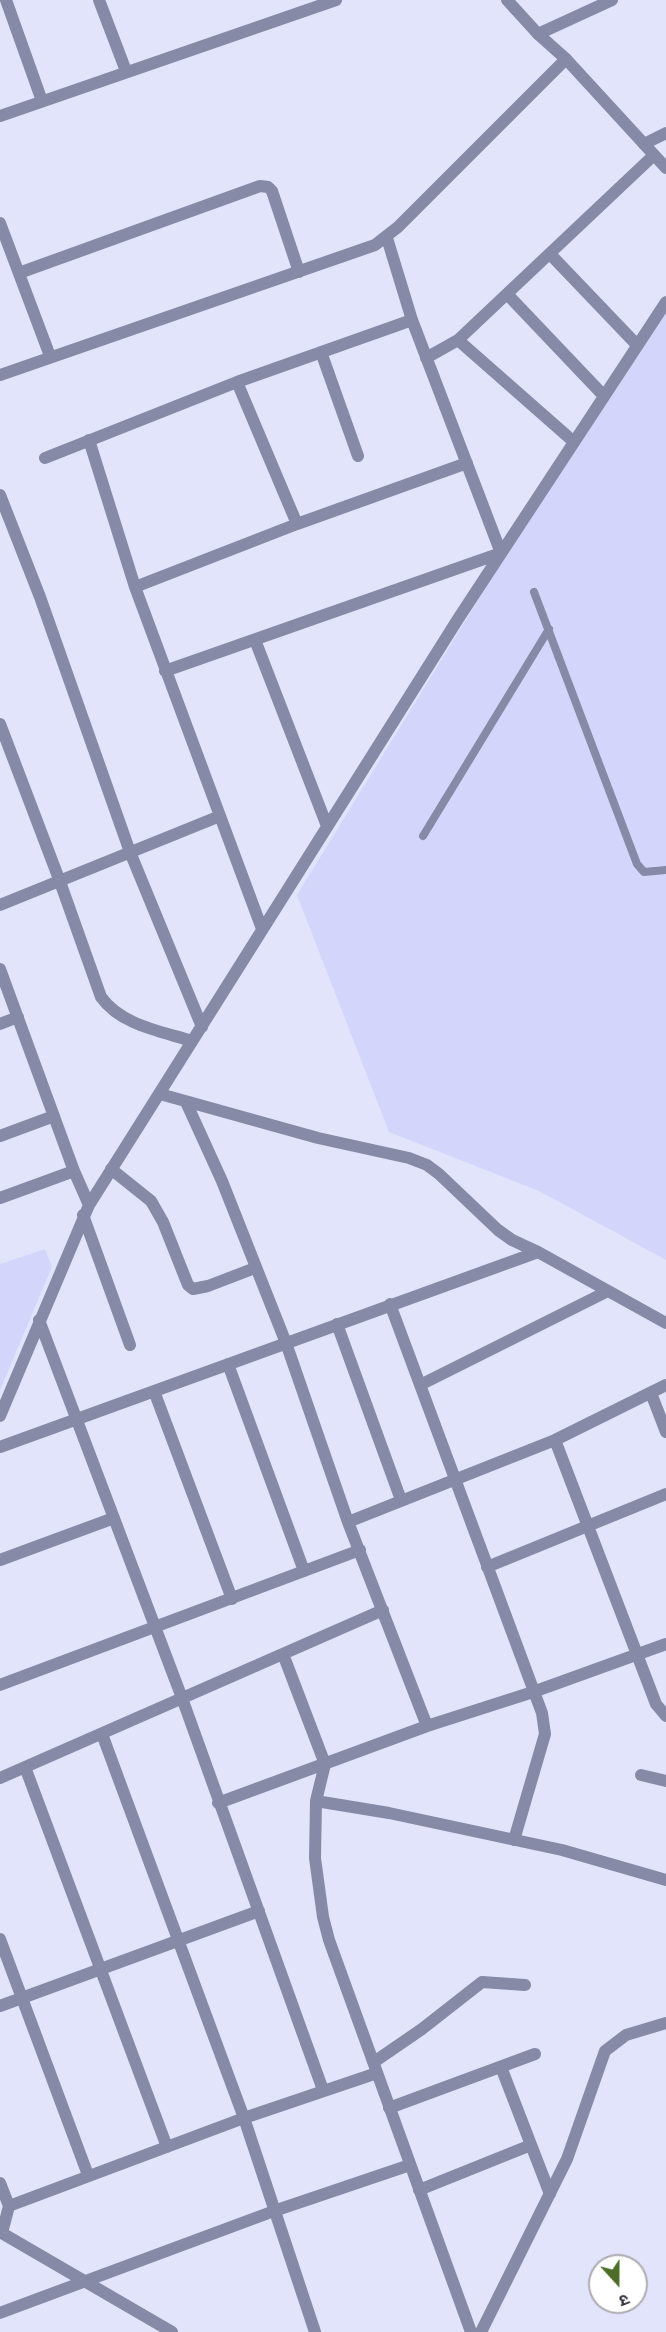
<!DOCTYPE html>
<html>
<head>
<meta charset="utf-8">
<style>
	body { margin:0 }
	#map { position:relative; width:666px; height:2332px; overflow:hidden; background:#e1e4fb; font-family:"Sofia Sans Condensed","Noto Sans Devanagari",sans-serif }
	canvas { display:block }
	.north { position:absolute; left:588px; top:2254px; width:60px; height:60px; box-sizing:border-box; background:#fff; border:2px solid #acacb1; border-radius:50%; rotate:159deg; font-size:16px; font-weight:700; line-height:24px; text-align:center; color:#2f2f3b }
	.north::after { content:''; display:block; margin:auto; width:21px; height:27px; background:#4b6d25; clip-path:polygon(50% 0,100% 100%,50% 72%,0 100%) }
</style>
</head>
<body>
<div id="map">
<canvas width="666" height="2332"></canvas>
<div class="north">उ</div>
</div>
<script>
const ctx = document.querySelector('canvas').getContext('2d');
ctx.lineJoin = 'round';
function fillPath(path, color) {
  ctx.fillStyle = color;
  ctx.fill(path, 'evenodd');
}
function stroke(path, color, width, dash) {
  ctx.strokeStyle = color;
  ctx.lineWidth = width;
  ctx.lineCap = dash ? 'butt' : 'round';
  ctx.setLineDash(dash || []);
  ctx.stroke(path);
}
fillPath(new Path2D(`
	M666 313V1260L539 1191 389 1132 297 895 486 587Z
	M45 1249 52 1267 0 1390V1264Z`), '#d3d6fa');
stroke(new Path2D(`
	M534 592 637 864 644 872 666 870
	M423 836 549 629`), '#878aa6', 8);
stroke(new Path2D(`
	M6 0 42 101
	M99 0 126 71
	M538 34 612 0
	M0 116 336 0
	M644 144 666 133
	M0 223 50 356
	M550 254 637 345
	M19 273 260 186 268 187 272 191 299 272
	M507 294 604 396
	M458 340 574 442
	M321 352 358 456
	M426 358 458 340 654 155
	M0 375 375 245 398 227 566 59
	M237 382 297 524
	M89 440 135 587 262 929
	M45 458 237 382 412 320
	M0 495 40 597 130 852 202 1027
	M135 587 297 524 467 463
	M255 640 327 826
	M165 671 501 553 412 320 387 238
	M0 724 59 879 101 997C121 1025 160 1031 192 1041
	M0 905 220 816
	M0 969 74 1171 89 1205
	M0 1024 18 1017
	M160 1094 318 1138 409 1158 427 1165 439 1174 498 1230 512 1240 538 1252 666 1323
	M186 1102 222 1181 286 1343 348 1522 427 1726
	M0 1136 54 1116
	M111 1169 151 1201 163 1222 188 1285 193 1289 208 1286 255 1268
	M0 1198 74 1171
	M83 1215 130 1345
	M390 1304 542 1713 545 1734 514 1840
	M39 1320 182 1698 323 2090
	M337 1324 401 1500
	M228 1364 304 1571
	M420 1385 606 1292
	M154 1391 232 1599
	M651 1393 666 1432
	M0 1416 89 1205 458 619 666 302
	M555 1440 656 1704 666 1716
	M0 1447 538 1252
	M348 1522 555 1440 666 1385
	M0 1560 114 1518
	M487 1567 666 1494
	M283 1654 325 1764 316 1801 315 1858 323 1917 329 1940 471 2332
	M0 1685 360 1550
	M102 1734 244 2118 315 2332
	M25 1767 167 2147
	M641 1775 666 1781
	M0 1778 383 1610
	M316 1801 389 1813 562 1850 666 1880
	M218 1803 427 1726 533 1692 666 1644
	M0 1939 88 2175
	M0 2006 259 1911
	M374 2062 422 2029 482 1982 525 1985
	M501 2067 550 2194
	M389 2108 535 2054
	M0 2183 9 2206 2 2233
	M419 2190 531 2145
	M9 2206 244 2118 377 2073
	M0 2313 274 2211 410 2165
	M481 2332 567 2159 605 2051 626 2035 666 2023`), '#878aa6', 12);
stroke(new Path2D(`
	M507 0 538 34 566 59 666 168
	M0 2232 172 2332`), '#878aa6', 12);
</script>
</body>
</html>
